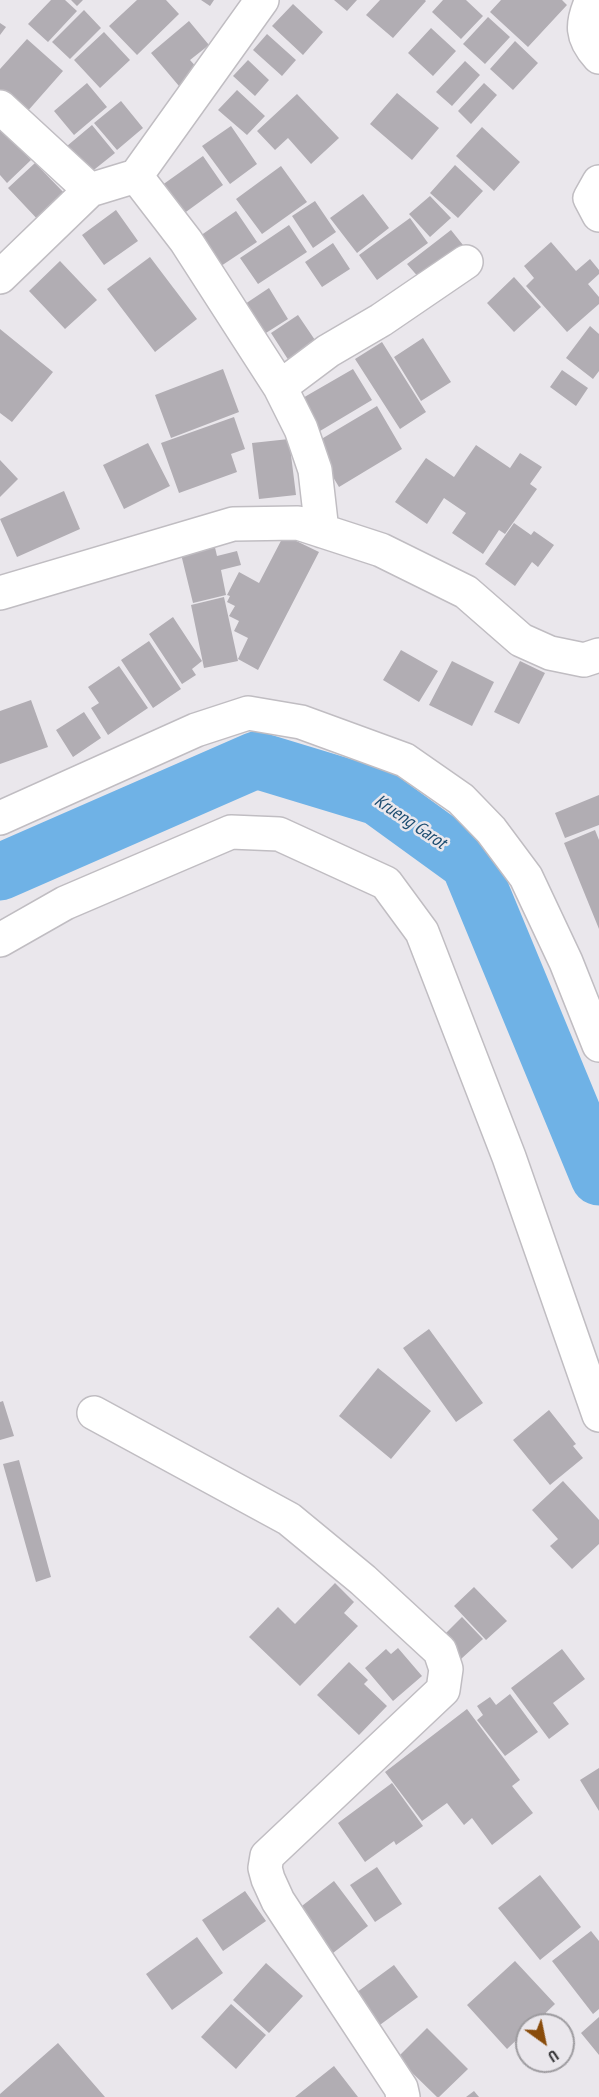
<!DOCTYPE html>
<html>
<head>
<meta charset="utf-8">
<style>
	body { margin:0 }
	#map { position:relative; width:599px; height:2097px; overflow:hidden; background:#eae7ec; font-family:"PT Sans Narrow",sans-serif }
	canvas { display:block }
	.north { position:absolute; left:515px; top:2013px; width:60px; height:60px; box-sizing:border-box; background:#eae7ec; border:2px solid #9d9b9f; border-radius:50%; rotate:147deg; font-size:16px; font-weight:700; line-height:24px; text-align:center; color:#2a292b }
	.north::after { content:''; display:block; margin:auto; width:21px; height:27px; background:#894c0b; clip-path:polygon(50% 0,100% 100%,50% 72%,0 100%) }
</style>
</head>
<body>
<div id="map">
<canvas width="599" height="2097"></canvas>
<div class="north">U</div>
</div>
<script>
const ctx = document.querySelector('canvas').getContext('2d');
ctx.lineJoin = 'round';
function stroke(path, color, width, dash) {
  ctx.strokeStyle = color;
  ctx.lineWidth = width;
  ctx.lineCap = dash ? 'butt' : 'round';
  ctx.setLineDash(dash || []);
  ctx.stroke(path);
}
function fillPath(path, color) {
  ctx.fillStyle = color;
  ctx.fill(path, 'evenodd');
}
function write(font, color, halo, rows, align = 'center') {
  ctx.font = font + ' "PT Sans Narrow",sans-serif';
  ctx.lineWidth = 5;
  ctx.setLineDash([]);
  ctx.textBaseline = 'middle';
  ctx.strokeStyle = halo;
  ctx.fillStyle = color;
  for (const [text, x, y, turn = 0] of rows) {
    ctx.save();
    ctx.translate(x, y);
    ctx.rotate((+turn || 0) * Math.PI / 180);
    ctx.textAlign = isNaN(turn) ? turn : align;
    if (halo) ctx.strokeText(text, 0, 0);
    ctx.fillText(text, 0, 0);
    ctx.restore();
  }
}
stroke(new Path2D(`
	M0 872 256 760 378 797 469 863 599 1177`), '#6fb2e6', 57);
fillPath(new Path2D(`
	M51 0H65L77 11 48 42 28 24Z
	M71 0H83L77 6Z
	M137 0H166L179 14 137 55 109 26Z
	M201 0H214L210 6Z
	M334 0H357L347 11Z
	M380 0H425L426 1 393 38 366 15Z
	M443 0H466L483 16 461 39 432 12Z
	M501 0H562L567 5 528 47 490 12Z
	M293 4 323 32 303 55 272 26Z
	M84 10 101 28 70 59 52 42Z
	M488 17 510 37 485 64 463 44Z
	M189 21 209 45 190 60 199 70 179 86 151 53Z
	M0 23 6 27 0 35Z
	M431 28 456 51 433 76 408 53Z
	M104 32 130 60 100 88 74 60Z
	M267 34 296 60 282 76 253 50Z
	M27 39 63 71 26 113 0 90V69Z
	M515 41 538 63 513 90 490 69Z
	M248 60 269 80 255 96 233 76Z
	M465 61 480 75 452 106 436 92Z
	M87 83 107 107 74 135 54 111Z
	M484 83 497 95 471 124 458 111Z
	M237 90 265 116 247 135 218 110Z
	M397 93 439 128 412 160 370 124Z
	M297 94 339 138 311 164 288 138 275 150 257 131Z
	M121 101 143 128 117 150 94 123Z
	M92 125 115 153 90 173 67 146Z
	M231 126 257 164 230 184 202 146Z
	M0 127 31 160 7 183 0 175Z
	M482 127 520 162 494 191 456 156Z
	M203 156 223 185 179 217 158 188Z
	M35 163 68 197 41 223 8 188Z
	M455 165 483 191 458 218 430 193Z
	M281 166 307 202 262 234 236 199Z
	M363 194 389 228 357 253 330 218Z
	M430 196 451 218 430 237 409 214Z
	M315 201 336 232 313 248 292 216Z
	M116 210 138 241 104 265 82 235Z
	M236 211 257 242 218 268 197 238Z
	M410 218 428 243 377 280 359 255Z
	M289 225 307 252 258 284 240 258Z
	M451 230 463 245 420 279 407 264Z
	M551 242 576 271 590 259 599 270V274L588 284 599 297V304L567 332 526 286 534 278 524 266Z
	M333 243 350 269 322 287 305 262Z
	M150 257 197 319 155 352 107 289Z
	M60 261 97 300 65 329 29 291Z
	M514 277 541 307 514 332 487 303Z
	M269 288 288 319 258 338 239 308Z
	M298 315 317 343 289 361 271 333Z
	M590 326 599 334V371L593 379 566 358Z
	M0 329 53 372 12 422 0 413Z
	M423 338 451 382 421 401 394 357Z
	M382 342 426 412 400 429 355 359Z
	M223 369 239 412 171 438 155 395Z
	M353 369 372 400 320 431 301 399Z
	M562 370 588 388 576 406 550 387Z
	M377 406 402 449 339 487 313 444Z
	M234 417 245 449 231 454 237 472 179 493 161 443Z
	M289 439 296 495 259 499 252 443Z
	M148 443 170 486 124 509 103 465Z
	M476 445 510 468 520 453 542 467 530 484 537 489 505 534 499 530 483 554 452 533 466 513 444 498 427 524 395 502 426 458 454 477Z
	M0 460 18 479 0 497Z
	M64 491 80 529 17 557 0 519Z
	M514 523 531 535 534 531 554 545 538 567 532 562 515 586 485 564Z
	M284 535 319 552 258 670 238 659 248 638 234 631 239 621 229 616 235 606 227 602 230 596 227 595 239 572 259 583Z
	M213 539 217 556 237 551 241 565 221 570 226 595 193 603 179 546Z
	M224 597 238 661 204 668 191 605Z
	M173 617 202 661 192 669 196 675 182 684 149 634Z
	M149 641 181 689 153 708 121 660Z
	M401 650 438 671 419 702 383 680Z
	M452 661 494 682 472 726 429 705Z
	M520 661 545 673 519 724 494 712Z
	M119 666 148 708 108 735 91 708 99 703 88 687Z
	M31 700 48 747 0 764V711Z
	M84 712 101 738 73 757 56 730Z
	M599 795V825L565 838 555 813Z
	M595 830 599 840V929L564 843Z
	M429 1329 483 1403 456 1422 403 1348Z
	M378 1368 431 1411 391 1459 339 1416Z
	M3 1401 14 1436 0 1440V1402Z
	M549 1410 576 1444 573 1446 583 1458 550 1485 513 1440Z
	M19 1460 51 1577 36 1582 3 1464Z
	M563 1481 599 1520V1544L572 1569 550 1546 558 1539 532 1510Z
	M335 1583 354 1602 344 1613 358 1626 300 1686 249 1637 278 1607 295 1624Z
	M474 1587 507 1621 486 1640 454 1606Z
	M462 1617 483 1639 461 1659 441 1638Z
	M398 1648 422 1676 393 1701 365 1668 386 1649 391 1654Z
	M562 1649 585 1679 553 1703 569 1724 549 1739 511 1688Z
	M349 1662 368 1680 364 1684 387 1706 359 1735 317 1695Z
	M510 1694 538 1732 505 1756 477 1720 483 1715 477 1706 490 1697 496 1705Z
	M467 1709 520 1780 512 1786 533 1813 492 1845 472 1818 464 1825 447 1803 422 1821 385 1772Z
	M599 1768V1811L580 1780Z
	M392 1783 423 1826 396 1845 394 1841 365 1862 338 1823Z
	M377 1867 402 1904 375 1922 350 1885Z
	M540 1875 581 1927 540 1960 498 1908Z
	M334 1881 368 1926 333 1953 298 1909Z
	M245 1891 266 1921 223 1951 202 1920Z
	M591 1931 599 1941V2009L593 2014 552 1961Z
	M197 1937 223 1973 172 2010 146 1974Z
	M515 1961 555 2004 533 2025H527V2030L507 2049 467 2005Z
	M266 1963 303 1996 269 2033 233 2000Z
	M394 1965 418 1997 373 2030 349 1998Z
	M231 2004 266 2035 236 2069 201 2037Z
	M599 2017V2055L581 2033Z
	M427 2028 468 2069 439 2097H437L397 2058Z
	M58 2043 105 2097H0V2094Z
	M334 2066 358 2097H295Z
	M474 2091 479 2097H466Z`), '#b1adb3');
const minor = new Path2D(`
	M592 0C581 24 581 37 599 57
	M0 107 90 190
	M136 176 186 241 280 387 301 429 315 470 322 531
	M599 182 590 198 599 215
	M0 277 90 190 136 176 262 0
	M280 387 328 351 381 320 466 262
	M0 593 233 524 298 523 381 550 466 592 521 640 550 653 584 660 599 655
	M0 818 196 730 248 713 301 722 405 760 461 799 491 830 526 877 566 962 599 1045
	M0 940 65 903 231 832 279 834 386 883 422 932 509 1157 599 1415
	M94 1413 289 1519 363 1580 440 1651 446 1669 443 1690 267 1856 265 1868 268 1879 278 1901 401 2088 403 2097`);
stroke(minor, '#c0bdc2', 36);
stroke(minor, '#fff', 33);
write('italic 18px', '#1b4c70', '#eae7ec', [
	["Krueng Garot",410,822,34]
]);
</script>
</body>
</html>
